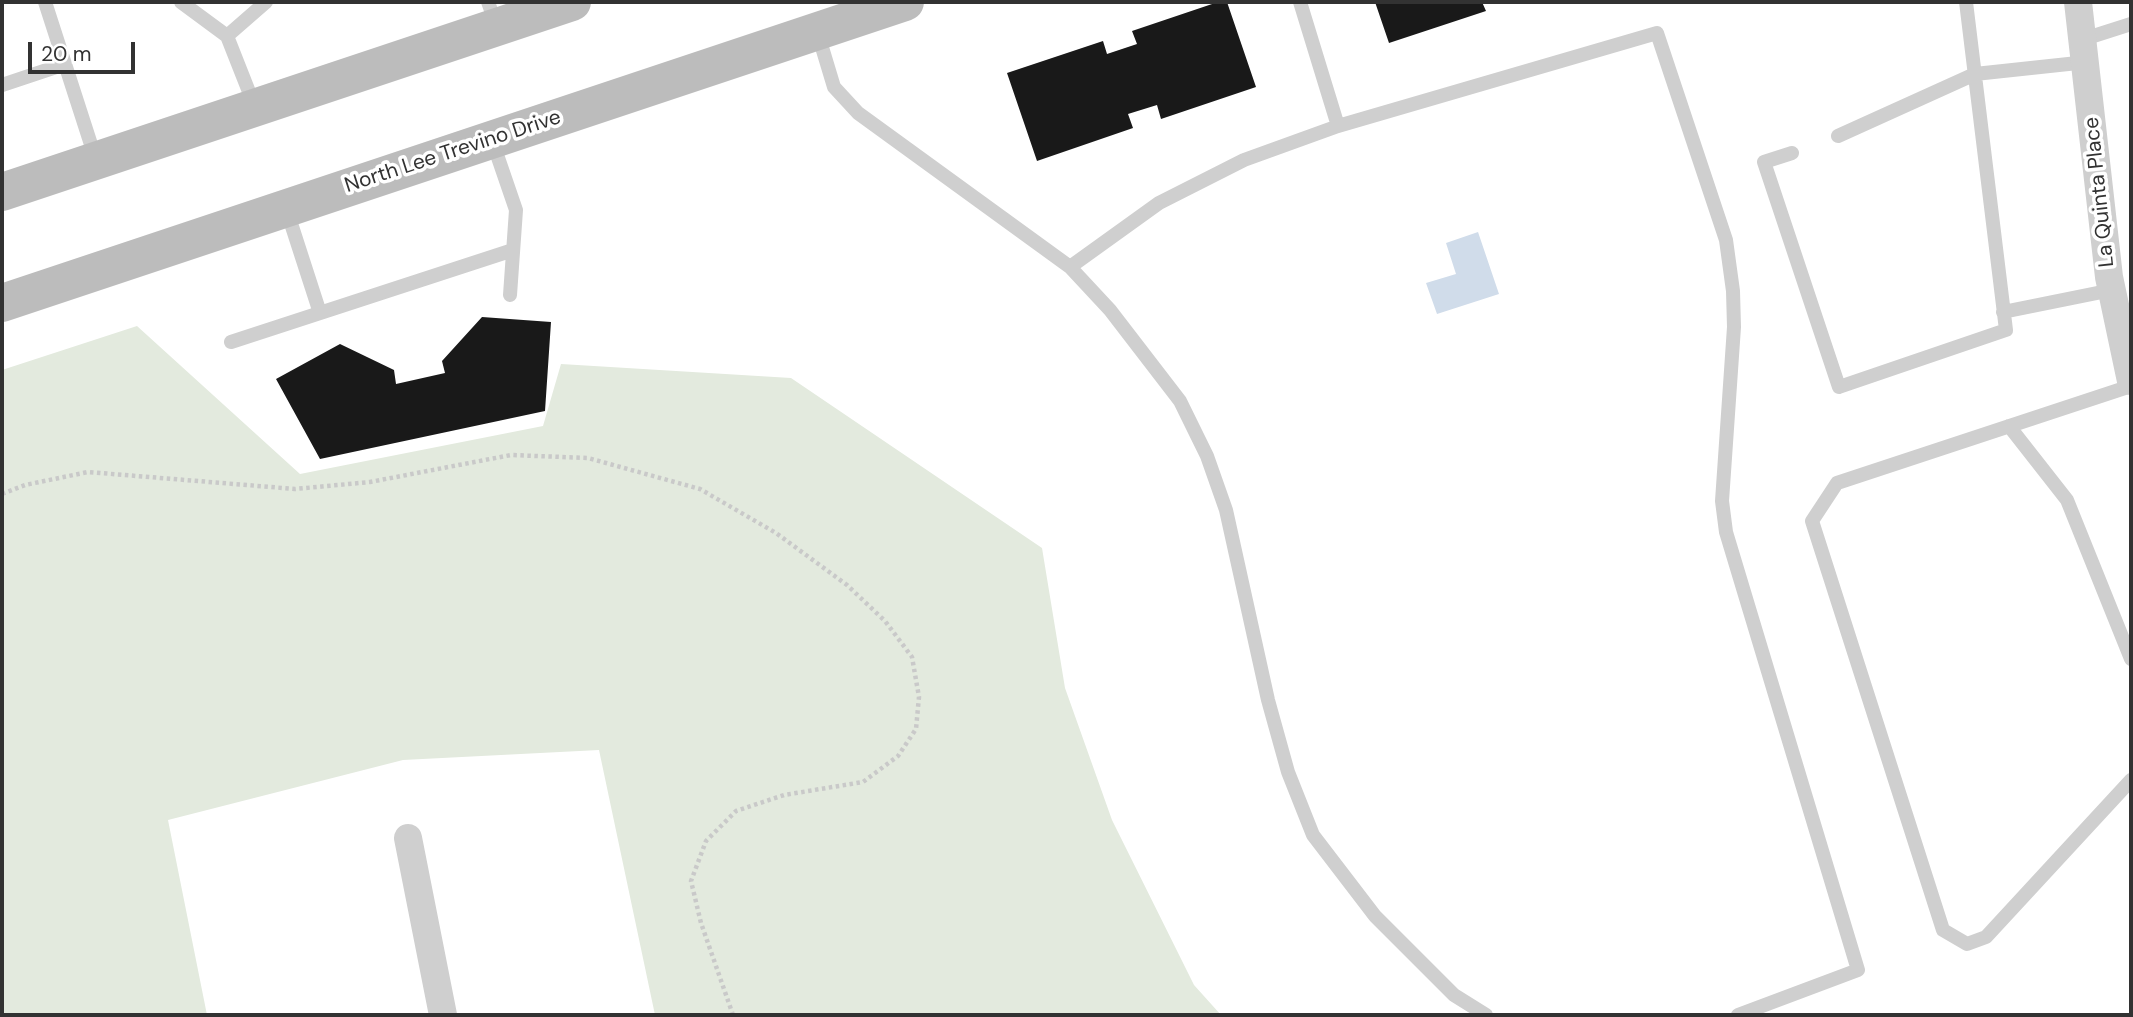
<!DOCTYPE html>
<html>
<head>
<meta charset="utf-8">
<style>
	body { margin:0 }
	#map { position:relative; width:2133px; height:1017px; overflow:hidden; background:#fff; font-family:"DM Sans",sans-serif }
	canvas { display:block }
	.frame { position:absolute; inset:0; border:4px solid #323232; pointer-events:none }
	.scale { position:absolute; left:28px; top:42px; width:107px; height:32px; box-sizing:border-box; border:4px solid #323232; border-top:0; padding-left:9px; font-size:21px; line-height:24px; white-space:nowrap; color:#323232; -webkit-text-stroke:5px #fff; paint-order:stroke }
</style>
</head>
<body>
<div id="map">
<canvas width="2133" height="1017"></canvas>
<div class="frame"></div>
<div class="scale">20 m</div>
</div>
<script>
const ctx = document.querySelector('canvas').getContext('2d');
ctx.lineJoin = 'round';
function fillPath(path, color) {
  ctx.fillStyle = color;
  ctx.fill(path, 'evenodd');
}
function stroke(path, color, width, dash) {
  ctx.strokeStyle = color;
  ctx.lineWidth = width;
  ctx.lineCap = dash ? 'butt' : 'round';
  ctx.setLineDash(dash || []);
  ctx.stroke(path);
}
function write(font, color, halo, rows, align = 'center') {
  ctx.font = font + ' "DM Sans",sans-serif';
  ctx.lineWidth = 7;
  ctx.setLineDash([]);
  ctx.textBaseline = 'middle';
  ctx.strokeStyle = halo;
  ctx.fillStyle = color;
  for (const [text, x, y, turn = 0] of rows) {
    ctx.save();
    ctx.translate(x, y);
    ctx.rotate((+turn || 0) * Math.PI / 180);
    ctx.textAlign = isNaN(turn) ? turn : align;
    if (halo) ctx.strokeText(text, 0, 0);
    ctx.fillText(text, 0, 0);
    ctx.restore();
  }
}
fillPath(new Path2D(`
	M137 326 300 474 543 426 561 364 791 378 1042 548 1065 688 1112 820 1194 985 1221 1015H655L599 750 403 760 168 820 207 1015H2V370Z`), '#e3eade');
fillPath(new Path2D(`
	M1478 232 1499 294 1437 314 1426 283 1456 274 1446 243Z`), '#d0dcea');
fillPath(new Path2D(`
	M1218 2H1227L1256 87 1161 119 1157 105 1128 114 1133 128 1037 161 1007 73 1103 41 1107 54 1137 44 1132 31Z
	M1375 2H1482L1486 11 1389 43Z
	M482 317 551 322 545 411 320 459 276 379 340 344 394 370 396 384 445 373 442 361Z`), '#191919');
stroke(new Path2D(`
	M2 494 25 485 88 472 295 489 370 482 511 455 588 458 700 489 776 533 847 585 885 621 912 657 919 697 916 729 898 756 863 782 784 795 736 811 706 841 691 881 701 923 733 1015`), '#c9c9c9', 4.5, [3.5, 3.5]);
stroke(new Path2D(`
	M45 2 96 160
	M181 2 227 36 266 2
	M488 2 497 27
	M1300 2 1338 126
	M818 34 834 87 858 113 1070 267 1110 310 1180 401 1207 456 1226 510 1268 700 1288 772 1313 835 1375 916 1454 995 1486 1015
	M227 36 255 107
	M2084 39 2131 24
	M2 85 65 64
	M1838 136 1975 74 2087 62
	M493 143 516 210 510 295
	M1792 153 1764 162 1839 387 2006 330 1966 2
	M287 211 320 313
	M1070 267 1159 203 1244 160 1338 126 1657 33 1726 240 1733 291 1734 327 1722 501 1726 532 1858 970 1738 1015
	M2003 312 2112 290
	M231 342 513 250
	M2131 386 1837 483 1812 521 1943 930 1967 944 1986 937 2131 780
	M2009 426 2067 500 2131 659`), '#cfcfcf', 14);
stroke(new Path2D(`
	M2078 2 2109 277 2131 381
	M408 838 443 1015`), '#cfcfcf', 28);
stroke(new Path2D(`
	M2 192 572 2
	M2 303 905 2`), '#bcbcbc', 38);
write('21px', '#323232', '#fff', [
	["North Lee Trevino Drive",453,152,-18],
	["La Quinta Place",2100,192,-96]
]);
</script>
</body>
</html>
